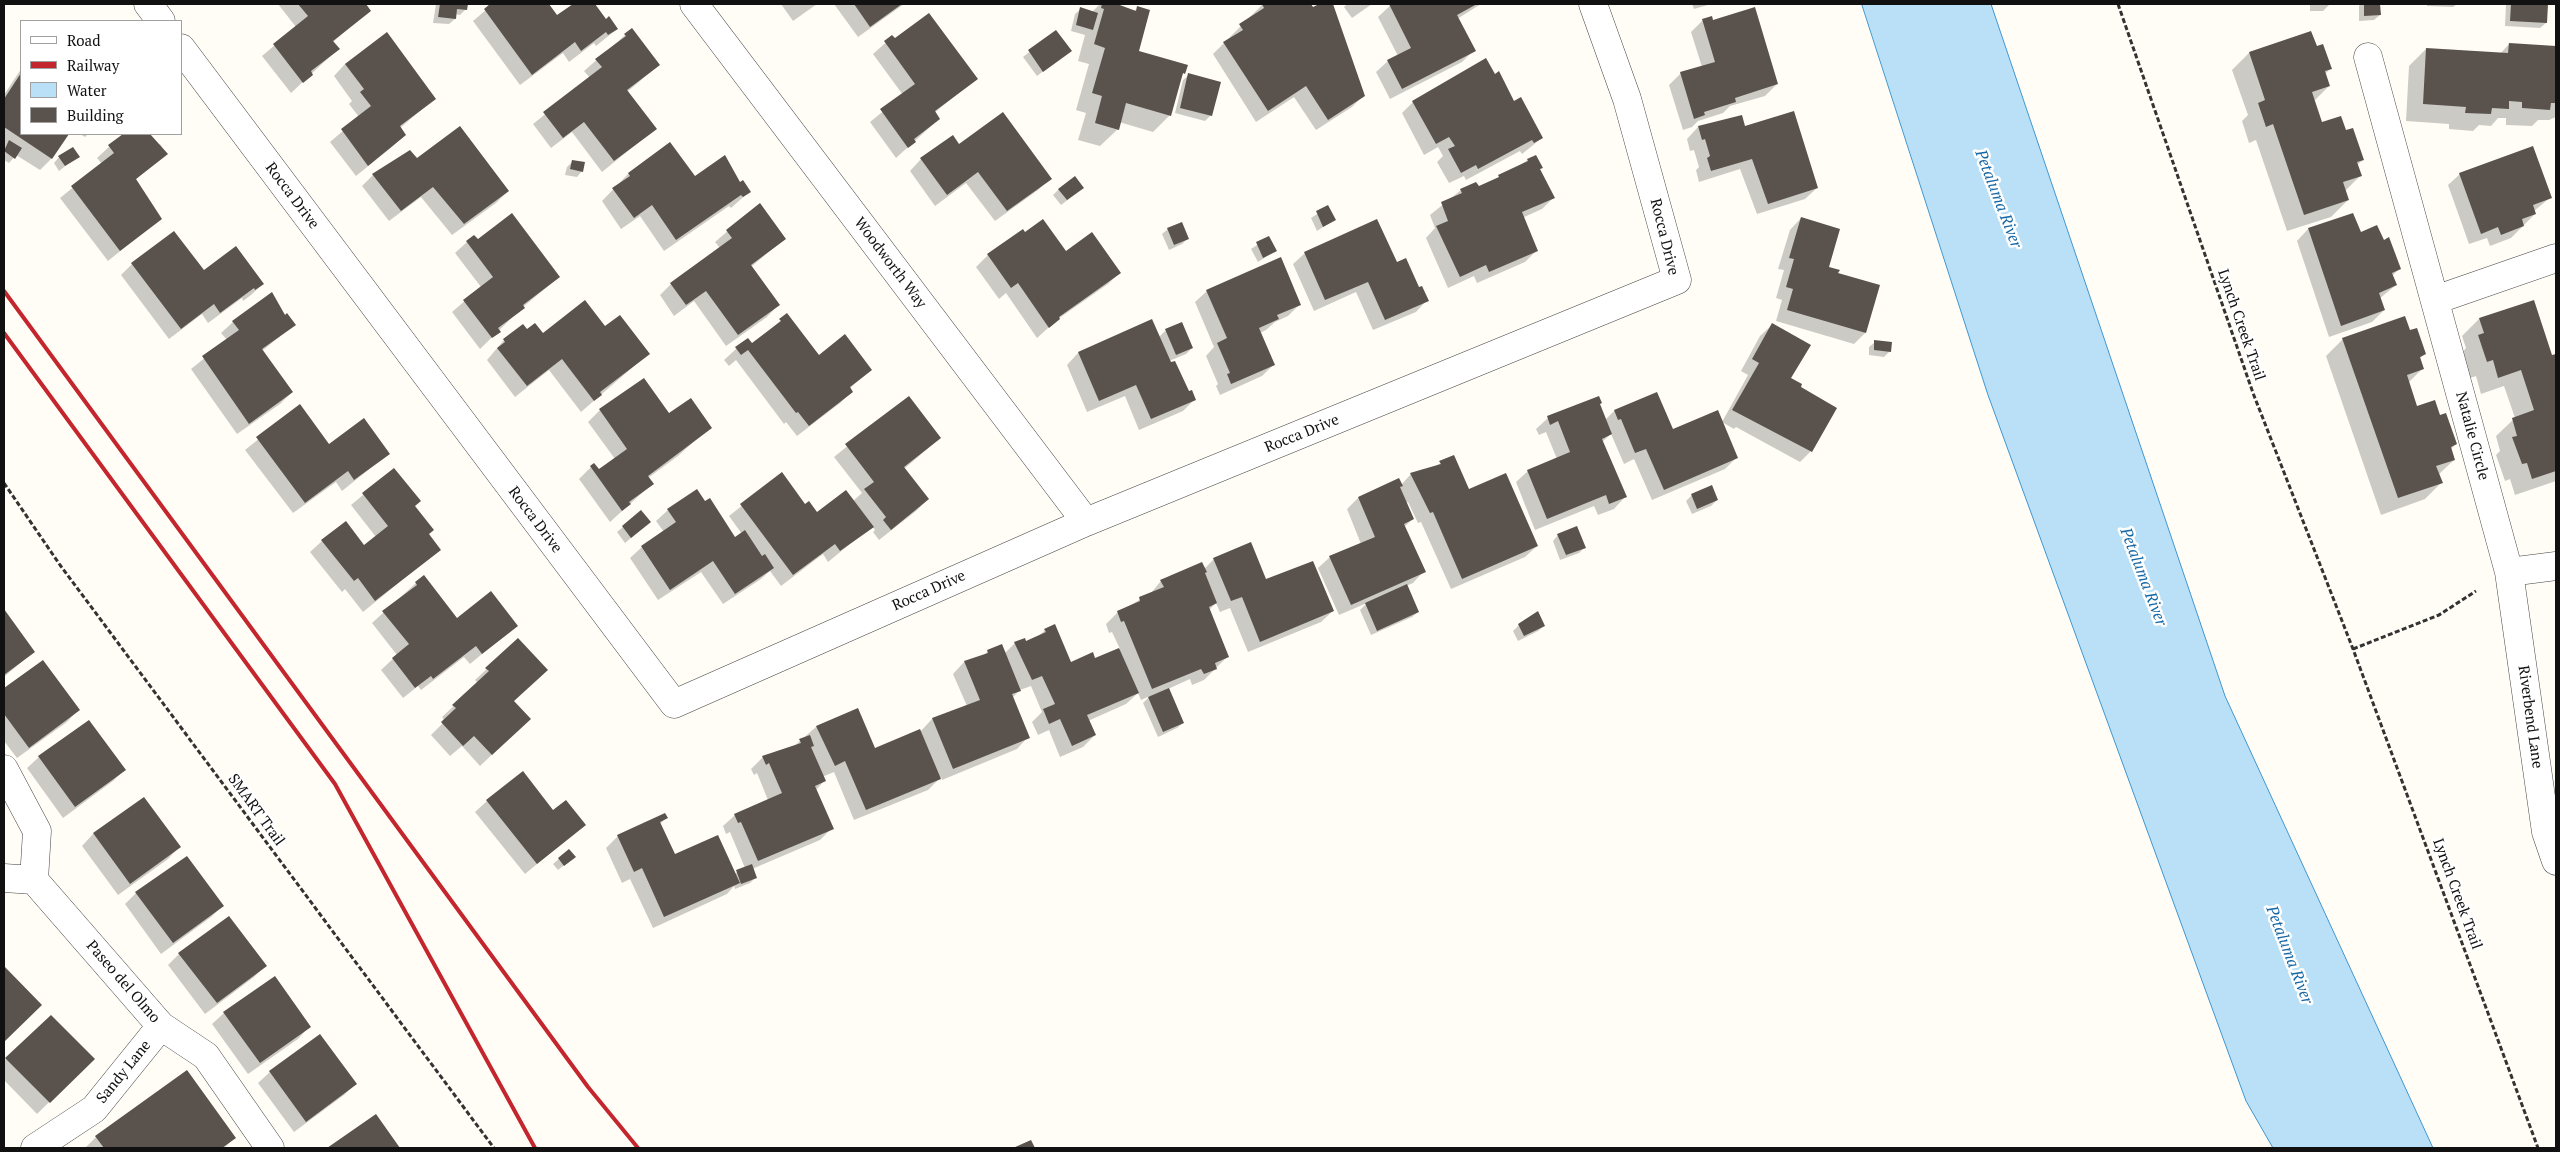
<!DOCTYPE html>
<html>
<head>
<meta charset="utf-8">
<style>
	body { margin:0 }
	#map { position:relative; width:2560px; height:1152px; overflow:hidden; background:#fffdf5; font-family:"PT Serif",serif }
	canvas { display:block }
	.frame { position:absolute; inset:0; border:5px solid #111; pointer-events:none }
	.legend { position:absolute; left:20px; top:20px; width:162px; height:115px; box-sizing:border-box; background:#fff; border:1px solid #a0a0a0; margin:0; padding:6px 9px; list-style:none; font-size:15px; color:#111 }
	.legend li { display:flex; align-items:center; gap:10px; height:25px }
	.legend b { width:25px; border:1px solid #a0a0a0 }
</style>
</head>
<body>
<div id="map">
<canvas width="2560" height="1152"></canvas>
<div class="frame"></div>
<ul class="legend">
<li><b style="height:6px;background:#fff"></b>Road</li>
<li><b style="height:6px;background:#c4262e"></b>Railway</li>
<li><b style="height:14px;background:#b9e0f7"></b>Water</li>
<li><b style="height:14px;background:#5a524d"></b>Building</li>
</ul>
</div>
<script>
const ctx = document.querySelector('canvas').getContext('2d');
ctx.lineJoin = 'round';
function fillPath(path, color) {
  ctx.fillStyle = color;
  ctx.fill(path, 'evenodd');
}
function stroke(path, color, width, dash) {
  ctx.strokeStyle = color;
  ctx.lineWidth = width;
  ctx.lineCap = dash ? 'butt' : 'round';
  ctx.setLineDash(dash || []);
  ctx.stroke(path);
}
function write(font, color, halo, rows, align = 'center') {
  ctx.font = font + ' "PT Serif",serif';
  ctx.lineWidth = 5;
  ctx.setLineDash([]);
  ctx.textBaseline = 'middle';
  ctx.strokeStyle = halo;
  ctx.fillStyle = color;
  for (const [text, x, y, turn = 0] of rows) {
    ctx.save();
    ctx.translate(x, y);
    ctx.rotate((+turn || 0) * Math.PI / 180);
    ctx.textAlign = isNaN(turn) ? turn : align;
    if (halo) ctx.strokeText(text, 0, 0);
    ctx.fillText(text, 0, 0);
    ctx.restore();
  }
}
const water = new Path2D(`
	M1862 4H1991L2225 696 2433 1148H2273L2246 1101 1988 395Z`);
fillPath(water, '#b9e0f7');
stroke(water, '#3f96cf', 1);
fillPath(new Path2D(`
	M278 4H365L370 10 333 42 338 49 291 93 262 56 296 27Z
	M436 4H467L466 9 460 15 455 14V19L449 24 433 23Z
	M493 4H548L557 17 575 4H595L606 21 617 29 596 46 594 43 569 62 563 53 520 85 473 21Z
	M781 4H817L793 21Z
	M834 4H904L858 37Z
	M1100 4H1115L1114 6 1134 11 1138 8 1137 52 1186 66 1181 77 1170 115 1153 132 1119 122 1118 129 1100 146 1078 140 1086 113 1076 110 1089 64 1078 61 1085 35 1071 31 1075 14 1081 9 1092 12Z
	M1263 4H1309L1313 9 1321 4 1333 6 1364 95 1352 107 1316 130 1294 97 1256 122 1213 54Z
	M1347 4H1372L1352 18 1344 7Z
	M1392 4H1481L1457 19 1474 50 1462 62 1390 99 1376 72 1388 61 1398 56 1378 17Z
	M1692 4H1711L1694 9Z
	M2310 4H2329V5L2323 11H2310Z
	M2361 4H2379L2380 15 2374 20 2359 21V6Z
	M2427 4H2457L2453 7 2427 6Z
	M2506 4H2547L2546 23 2540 28 2505 26Z
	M1703 20 1712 21 1777 84 1765 96 1730 106 1723 113 1698 121 1692 127 1683 130 1669 85 1681 73 1702 67 1691 32Z
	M632 29 659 65 627 92 655 129 602 172 572 132 551 148 533 124 590 78 584 71Z
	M1056 31 1070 51 1037 76 1023 57Z
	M2310 32 2316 48 2330 69 2325 74 2329 86 2314 101 2321 124 2345 132 2363 160 2357 165 2360 176 2345 191 2348 200 2331 217 2287 231 2256 140 2249 143 2242 121 2248 115 2232 70 2249 53Z
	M387 34 435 98 400 128 405 135 393 146 356 176 330 142 359 117 349 104 352 101 334 76 345 64Z
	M892 37 976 79 934 113 939 119 896 158 870 122 903 95 873 54Z
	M2509 44 2556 47V117L2549 120H2538L2532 126 2506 125V118H2498L2491 126 2479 125 2473 131 2449 129V124L2406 121 2409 66 2426 49 2500 54Z
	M21 69V134H67L51 159 40 170 16 155 9 163 4 160V95Z
	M1189 75 1211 115 1205 121 1175 113 1183 80Z
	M1494 76 1542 138 1522 154 1520 151 1466 180 1464 176 1449 183 1437 162 1443 156 1438 147 1424 155 1402 113 1413 102Z
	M1741 117 1744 128 1817 188 1805 199 1757 214 1740 169 1699 182 1696 170 1699 167 1694 150 1690 151 1687 139 1698 127Z
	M80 134H88L85 137Z
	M123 134H150L157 146 160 144 166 154 135 180 160 219 108 261 60 198 102 164 97 158Z
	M670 144 694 178 740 183 749 192 731 208 729 206 664 251 640 216 621 229 602 201 628 174Z
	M959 146 1050 178 1038 190 995 221 966 183 935 206 910 171 921 159Z
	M78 156 59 171 54 163 59 157Z
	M416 160 508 191 496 203 452 235 421 197 389 221 362 186 373 175Z
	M1528 160 1539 170 1554 197 1542 209 1522 218 1537 250 1525 262 1477 283 1474 276 1448 288 1426 238 1435 228 1430 215 1461 190 1478 188 1494 181Z
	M573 161 582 171 577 177 565 175 567 167Z
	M2460 174 2551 197 2534 211 2535 214 2511 238 2490 246 2487 238 2469 244 2448 185Z
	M1059 189 1077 193 1061 205 1053 195Z
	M759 204 784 239 751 267 778 305 767 317 726 346 694 301 674 316 660 295 671 284 720 248 715 242Z
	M1328 207 1334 220 1317 231 1311 218Z
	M1801 218 1827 267 1837 274 1865 333 1854 344 1776 321 1782 300 1776 298 1784 270 1778 269 1790 230Z
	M1168 229 1188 238 1182 244 1169 250 1162 234Z
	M2308 229 2360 234 2399 269 2392 276 2396 285 2379 299 2384 310 2372 322 2329 337 2297 241Z
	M1269 237 1275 251 1258 262 1251 249Z
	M477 240 559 277 523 307 480 349 452 312 481 287 455 253 467 242Z
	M1066 253 1119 273 1108 284 1058 319 1037 338 1006 293 999 299 976 267 988 255Z
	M1305 253 1396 263 1427 300 1416 312 1373 330 1356 292 1314 311 1293 264Z
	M132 264 203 272 263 284 251 295 243 301 242 298 208 323 202 314 169 339 121 275Z
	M1207 291 1300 304 1288 316 1275 322 1266 330 1260 333 1273 365 1262 376 1220 395 1216 386 1218 384 1206 356 1214 347 1195 302Z
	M2533 301 2551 357 2556 355V481L2515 495 2510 479 2505 481 2496 455 2500 451 2496 436 2515 418 2504 386 2481 394 2476 376 2470 378 2462 353 2466 348 2462 336 2479 319Z
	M277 305 294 325 262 351 292 392 280 404 237 434 191 369 227 340 221 333 233 322Z
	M787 315 819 356 871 370 850 388 852 391 840 403 797 436 786 422 784 424 736 360 729 366 724 360 747 339 752 345Z
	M1152 321 1159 337 1166 330 1192 348 1186 354 1169 361 1194 400 1183 411 1139 430 1125 396 1087 412 1067 365 1078 353Z
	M1772 325 1811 451 1800 462 1736 427 1734 429 1722 422 1748 375 1741 371 1760 336Z
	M605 328 648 354 581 412 549 370 515 397 487 360 504 340 527 331 542 335Z
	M2410 332 2425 354 2419 359 2422 369 2408 383 2417 407 2440 417 2456 444 2450 450 2454 460 2438 475 2442 482 2425 499 2381 515 2326 356 2343 339Z
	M1875 342 1890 351 1884 357 1869 355V347Z
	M643 380 668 415 710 427 678 456 648 478 652 484 610 522 579 479 591 467 598 471 615 459 588 422 600 410Z
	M1656 394 1672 431 1737 457 1725 469 1652 500 1634 459 1624 464 1611 434 1602 442 1625 497 1614 509 1598 515 1594 506 1535 530 1516 482 1528 471 1557 459 1546 432 1539 435 1536 429 1548 418 1599 405 1605 420 1614 411Z
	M908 397 940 438 904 469 928 499 916 511 879 540 873 532 875 530 872 526 828 562 823 554 781 586 770 571 761 579 723 604 701 572 658 600 630 558 642 547 664 532 656 521 668 510 734 539 742 534 729 516 782 474 805 506 817 514 853 501 862 493 834 457Z
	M300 406 328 446 388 454 342 491 336 482 293 513 245 450Z
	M1453 456 1468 490 1537 546 1525 557 1451 589 1421 522 1418 523 1408 502 1406 503 1413 519 1404 527 1424 571 1413 583 1406 586 1418 612 1412 617 1371 635 1360 610 1367 603 1339 615 1318 568 1330 557 1361 544 1347 509 1358 498 1401 485 1411 474 1423 469 1425 472Z
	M394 469 428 535 439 550 363 612 345 589 342 592 310 552 322 541 364 547 376 537 351 505Z
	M1692 495 1717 500 1711 506 1692 514 1686 501Z
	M650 522 625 543 617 532 623 527Z
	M1558 535 1584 548 1579 553 1560 560 1553 541Z
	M1214 559 1333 611 1321 622 1248 652 1230 608 1220 612 1216 603 1209 610 1228 656 1204 680 1192 685 1190 679 1168 689 1183 723 1177 728 1158 737 1143 703 1150 696 1141 700 1138 693 1126 704 1088 721 1095 735 1083 747 1060 757 1049 730 1038 735 1032 722 1042 712 1031 686 1020 690 1012 698 1028 737 1017 749 942 780 941 777 928 790 854 820 834 772 822 777 824 781 816 790 832 828 820 840 752 869 756 877 750 883 735 889 734 886 727 894 653 928 630 879 622 883 606 848 618 836 666 818 660 824 675 855 734 874 745 868 730 832 726 834 723 826 735 815 768 800 757 773 754 775 751 769 763 757 793 747 816 727 857 709 874 750 920 732 932 719 967 706 953 674 964 662 982 657 988 651 1004 654 1015 643 1025 642 1039 636 1045 630 1071 663 1095 660 1120 649 1112 632 1109 633 1106 624 1118 612 1150 594 1161 581 1204 569Z
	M416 583 457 619 516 626 470 664 464 657 421 690 418 686 403 698 381 670 397 655 372 623Z
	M4 611 33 652 4 677Z
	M1519 625 1544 626 1538 631 1518 641 1513 631Z
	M518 640 513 702 517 731 480 766 462 746 450 756 431 735 445 721 442 717 478 683 475 680Z
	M43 662 78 710 67 722 17 758 4 741V689Z
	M89 722 124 770 113 781 63 818 27 768 39 757Z
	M144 798 179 847 168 859 118 895 82 846 93 834Z
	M487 801 553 812 584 825 525 874 475 812Z
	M569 850 568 862 558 870 553 864Z
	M136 893 222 906 211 917 161 954 125 904Z
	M179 954 265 966 254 977 205 1014 168 965Z
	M4 968 40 1005 4 1041Z
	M224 1013 309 1027 298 1039 248 1074 212 1024Z
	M51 1016 93 1059 37 1114 4 1080V1061Z
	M270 1072 355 1084 344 1095 294 1132 258 1083Z
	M375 1116 399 1148H329Z
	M96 1137 234 1138 224 1148H85Z`), '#0003');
fillPath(new Path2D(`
	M298 4H366L371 11 333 41 340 49 311 71 313 75 303 83 273 44 308 16Z
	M440 4H468L467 10 457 9 456 19 438 17Z
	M490 4H549L557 15 573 4H595L606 19 609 16 618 29 608 35 606 32 581 51 575 42 532 75 484 9Z
	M854 4H902L870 27Z
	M1102 4H1117L1136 11 1137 6 1150 10 1139 51 1188 65 1185 74 1183 73 1171 116 1126 103 1119 130 1095 123 1102 96 1092 93 1105 48 1094 44 1104 9 1101 8Z
	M1262 4H1311L1313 7 1319 4H1333L1365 96 1328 120 1306 86 1268 111 1223 42 1243 30 1239 24 1264 8Z
	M1389 4H1477L1457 15 1476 51 1402 89 1387 60 1411 48Z
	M2364 4H2380L2381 15 2364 16Z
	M2511 4H2548L2547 23 2510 21Z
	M1080 7 1098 13 1093 30 1076 25Z
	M1755 7 1778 84 1735 98 1736 102 1704 112 1705 115 1694 119 1680 72 1715 62 1702 19 1712 16 1713 20Z
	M929 13 978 79 935 111 940 119 914 139 916 142 908 148 880 109 915 84 884 41 892 35 895 38Z
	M632 28 660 65 627 90 657 129 614 161 584 122 563 138 543 112 602 67 595 59 626 36 624 34Z
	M1056 30 1072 51 1043 72 1028 50Z
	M2311 31 2317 46 2323 44 2332 69 2325 71 2330 86 2312 92 2322 122 2341 116 2346 130 2353 128 2364 160 2357 162 2362 176 2343 182 2349 200 2304 215 2273 124 2266 127 2258 103 2265 100 2249 52Z
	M387 32 436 99 400 126 406 135 368 166 341 129 371 106 360 92 364 89 345 64Z
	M2509 43 2556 46V103H2551L2550 110 2522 108V102L2509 101V109L2492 108 2491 114 2465 113 2466 107 2423 104 2426 48 2508 53Z
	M1486 58 1495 74 1499 71 1514 101 1521 97 1543 138 1534 143 1532 140 1478 169 1476 165 1461 173 1448 149 1455 146 1449 137 1436 144 1412 101Z
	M21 73V134H69L52 159 4 127V99Z
	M1188 73 1221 82 1212 116 1180 108Z
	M1794 111 1818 188 1768 204 1752 159 1711 171 1707 158 1710 156 1705 139 1702 140 1698 126 1742 115 1745 126Z
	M1003 112 1052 179 1007 211 978 172 947 195 920 158 953 135 959 144Z
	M460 126 509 191 464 224 433 187 401 211 372 174 410 150 417 158Z
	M123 134H150L168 154 136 179 162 219 120 251 71 186 114 153 108 145Z
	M9 140 22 148 15 159 4 151Z
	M670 142 695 176 725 155 740 182 743 180 751 192 743 197 741 195 676 240 652 205 634 218 612 188 630 176 628 173Z
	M2533 146 2552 198 2533 205 2536 214 2522 219 2524 226 2501 235 2498 227 2481 234 2459 173Z
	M73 147 80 157 65 166 58 156Z
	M1536 155 1543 168 1540 169 1555 198 1522 212 1538 251 1489 272 1486 265 1460 277 1436 226 1448 221 1441 202 1462 193 1460 189 1476 182 1479 186 1499 177 1498 175 1528 161 1527 159Z
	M572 160 585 162 583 172 570 169Z
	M1075 176 1084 188 1067 200 1058 189Z
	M760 203 786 239 751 265 780 305 738 335 706 291 686 305 670 283 732 238 726 230Z
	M1328 205 1336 220 1323 227 1316 211Z
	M512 213 560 277 523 305 525 308 498 328 501 332 492 338 463 300 493 277 466 241 474 235 478 239Z
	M2353 213 2361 232 2377 225 2384 240 2389 237 2401 269 2392 273 2397 285 2379 293 2385 310 2341 326 2308 228Z
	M1801 217 1840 229 1829 267 1840 270 1838 273 1880 285 1866 333 1787 310 1793 289 1786 287 1794 259 1789 258Z
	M1043 219 1066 251 1092 232 1121 273 1059 317 1060 319 1049 328 1018 283 1011 288 987 254 1023 229 1025 232Z
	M1377 219 1397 262 1406 258 1419 287 1422 286 1429 301 1385 320 1368 282 1325 300 1304 252Z
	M1182 222 1189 239 1174 245 1167 228Z
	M174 231 204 270 236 246 264 284 255 290 254 288 220 313 214 304 181 329 131 263Z
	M1269 236 1277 251 1263 258 1256 242Z
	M1281 257 1301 305 1277 315 1279 319 1259 328 1275 365 1231 384 1227 374 1230 373 1217 343 1227 338 1206 290Z
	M272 292 285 315 287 313 296 325 262 349 293 392 249 424 202 356 239 330 232 321Z
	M585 300 605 326 620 315 650 354 600 392 602 395 594 401 562 359 527 386 497 348 505 342 503 339 523 324 527 329 535 323 543 333Z
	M2534 300 2552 355 2556 354V471L2532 479 2527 463 2522 464 2512 437 2517 436 2512 418 2534 410 2521 370 2498 378 2493 360 2487 362 2478 335 2484 333 2479 318Z
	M787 313 819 355 845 334 872 370 850 387 853 392 809 426 798 412 796 413 748 350 741 355 735 347 748 338 752 343 781 321 779 319Z
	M2405 316 2410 330 2417 328 2426 354 2420 357 2424 369 2407 375 2417 406 2435 400 2440 415 2446 413 2457 444 2451 447 2455 460 2436 466 2443 483 2398 498 2342 338Z
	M1152 319 1171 362 1175 361 1189 391 1192 390 1196 400 1151 419 1136 385 1099 401 1078 352Z
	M1182 322 1193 348 1176 355 1165 329Z
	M1772 323 1811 345 1791 378 1802 384 1801 387 1837 408 1812 452 1732 410 1759 363 1752 359Z
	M1874 340 1892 342 1891 352 1874 350Z
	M644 378 669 413 691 398 712 428 648 476 654 484 629 502 631 504 622 511 590 466 594 463 599 469 627 449 599 409Z
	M1657 392 1673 429 1718 410 1738 458 1664 490 1646 449 1635 453 1621 419 1618 420 1614 410Z
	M909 396 941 438 904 467 929 499 891 530 883 520 886 517 864 489 874 482 845 444Z
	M1599 396 1602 403 1600 404 1612 434 1602 439 1627 497 1609 504 1606 495 1547 519 1527 470 1570 452 1558 421 1550 425 1547 416Z
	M300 404 329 444 364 418 390 454 354 480 348 471 305 503 256 437Z
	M1454 455 1469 489 1506 473 1538 546 1462 579 1433 512 1430 513 1410 473 1441 464 1439 461Z
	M394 468 421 501 415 506 434 530 429 534 441 550 375 601 358 578 354 581 321 540 346 521 364 545 388 526 362 493Z
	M782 472 805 504 809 501 817 512 846 490 874 527 840 551 835 544 793 575 740 504Z
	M1399 478 1403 486 1400 487 1414 519 1404 524 1426 572 1351 605 1329 556 1375 537 1358 497Z
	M1712 485 1718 500 1697 509 1691 494Z
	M697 489 705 501 710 498 735 537 745 530 762 556 765 554 774 568 735 594 713 561 670 590 641 546 676 522 667 509Z
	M641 510 651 522 631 538 622 526Z
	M1577 526 1586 548 1566 555 1557 534Z
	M1251 542 1266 579 1313 561 1334 611 1260 642 1242 597 1231 601 1213 558Z
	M1202 562 1207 572 1205 573 1217 603 1209 607 1229 657 1215 663 1217 669 1204 674 1201 669 1152 689 1124 621 1121 622 1117 611 1140 601 1139 597 1164 587 1160 580Z
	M424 575 457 618 491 591 518 626 482 654 476 646 433 679 431 676 415 688 392 658 409 644 382 611 417 585 415 582Z
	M1407 584 1419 612 1377 631 1365 603Z
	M4 609 35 652 4 675Z
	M1538 611 1545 626 1524 636 1518 624Z
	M1055 624 1071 662 1093 652 1095 658 1119 648 1139 693 1087 715 1096 735 1072 746 1060 719 1049 724 1043 709 1055 704 1042 676 1032 680 1014 642 1025 638 1026 641 1046 632 1044 629Z
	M518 638 548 670 514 701 531 719 492 755 474 736 463 746 441 722 456 708 452 705 489 671 485 668Z
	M1002 644 1021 691 1012 694 1030 738 953 769 932 718 980 700 964 661 988 653 987 650Z
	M43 660 80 710 29 748 4 714V688Z
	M1169 688 1184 723 1163 732 1148 697Z
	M858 708 875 748 920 729 941 779 866 810 845 761 835 766 816 726Z
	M89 720 126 770 75 807 38 756Z
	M810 735 814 746 811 747 826 781 815 786 834 829 758 861 741 822 738 823 734 814 782 793 769 763 766 765 762 756 801 743 799 739Z
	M523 771 553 810 566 800 586 825 537 864 486 800Z
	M144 797 181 847 130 884 93 833Z
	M665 813 668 818 660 822 675 854 718 835 740 883 664 917 642 868 634 872 617 835Z
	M569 849 576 857 564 866 558 858Z
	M187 856 224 906 173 943 135 892Z
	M752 864 757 878 741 884 736 870Z
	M229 916 267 966 217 1003 178 953Z
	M4 966 42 1005 4 1042Z
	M275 976 311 1027 260 1063 223 1012Z
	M51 1015 95 1059 50 1103 5 1058Z
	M320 1034 357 1084 306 1122 269 1071Z
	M187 1070 236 1138 222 1148H104L95 1136Z
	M376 1114 400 1148H327Z
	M1031 1140 1035 1148H1013Z`), '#5a524d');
const minor = new Path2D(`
	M148 4 161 21
	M694 4 1086 522
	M181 48 674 704 1086 522 1677 280 1627 99 1593 4
	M2368 57 2509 572 2546 832 2556 861
	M2435 300 2556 258
	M2509 572 2556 566
	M4 769 37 831 34 880
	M4 878 34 880 161 1026 206 1056 270 1148
	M35 1148 94 1109 161 1026`);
stroke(minor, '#444', 29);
stroke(new Path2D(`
	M2118 4 2253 393 2353 649 2538 1148
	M4 483 60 565 494 1148
	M2353 649 2439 615 2476 591`), '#333', 3, [5, 2.5]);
stroke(minor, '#fff', 28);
stroke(new Path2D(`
	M4 291 588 1087 638 1148
	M4 333 335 784 535 1148`), '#c4262e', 4);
write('15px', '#111', '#fff', [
	["Rocca Drive",292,196,53],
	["Rocca Drive",1664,237,76],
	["Woodworth Way",890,263,53],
	["Lynch Creek Trail",2241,325,71],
	["Rocca Drive",1302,434,-22],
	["Natalie Circle",2472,436,75],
	["Rocca Drive",535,520,53],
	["Rocca Drive",929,591,-24],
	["Riverbend Lane",2530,717,82],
	["SMART Trail",256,810,54],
	["Lynch Creek Trail",2457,894,70],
	["Paseo del Olmo",123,982,49],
	["Sandy Lane",124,1072,-51]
]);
write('italic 16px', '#1768a6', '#fff', [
	["Petaluma River",1998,199,69],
	["Petaluma River",2143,577,69],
	["Petaluma River",2289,955,69]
]);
</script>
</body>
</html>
